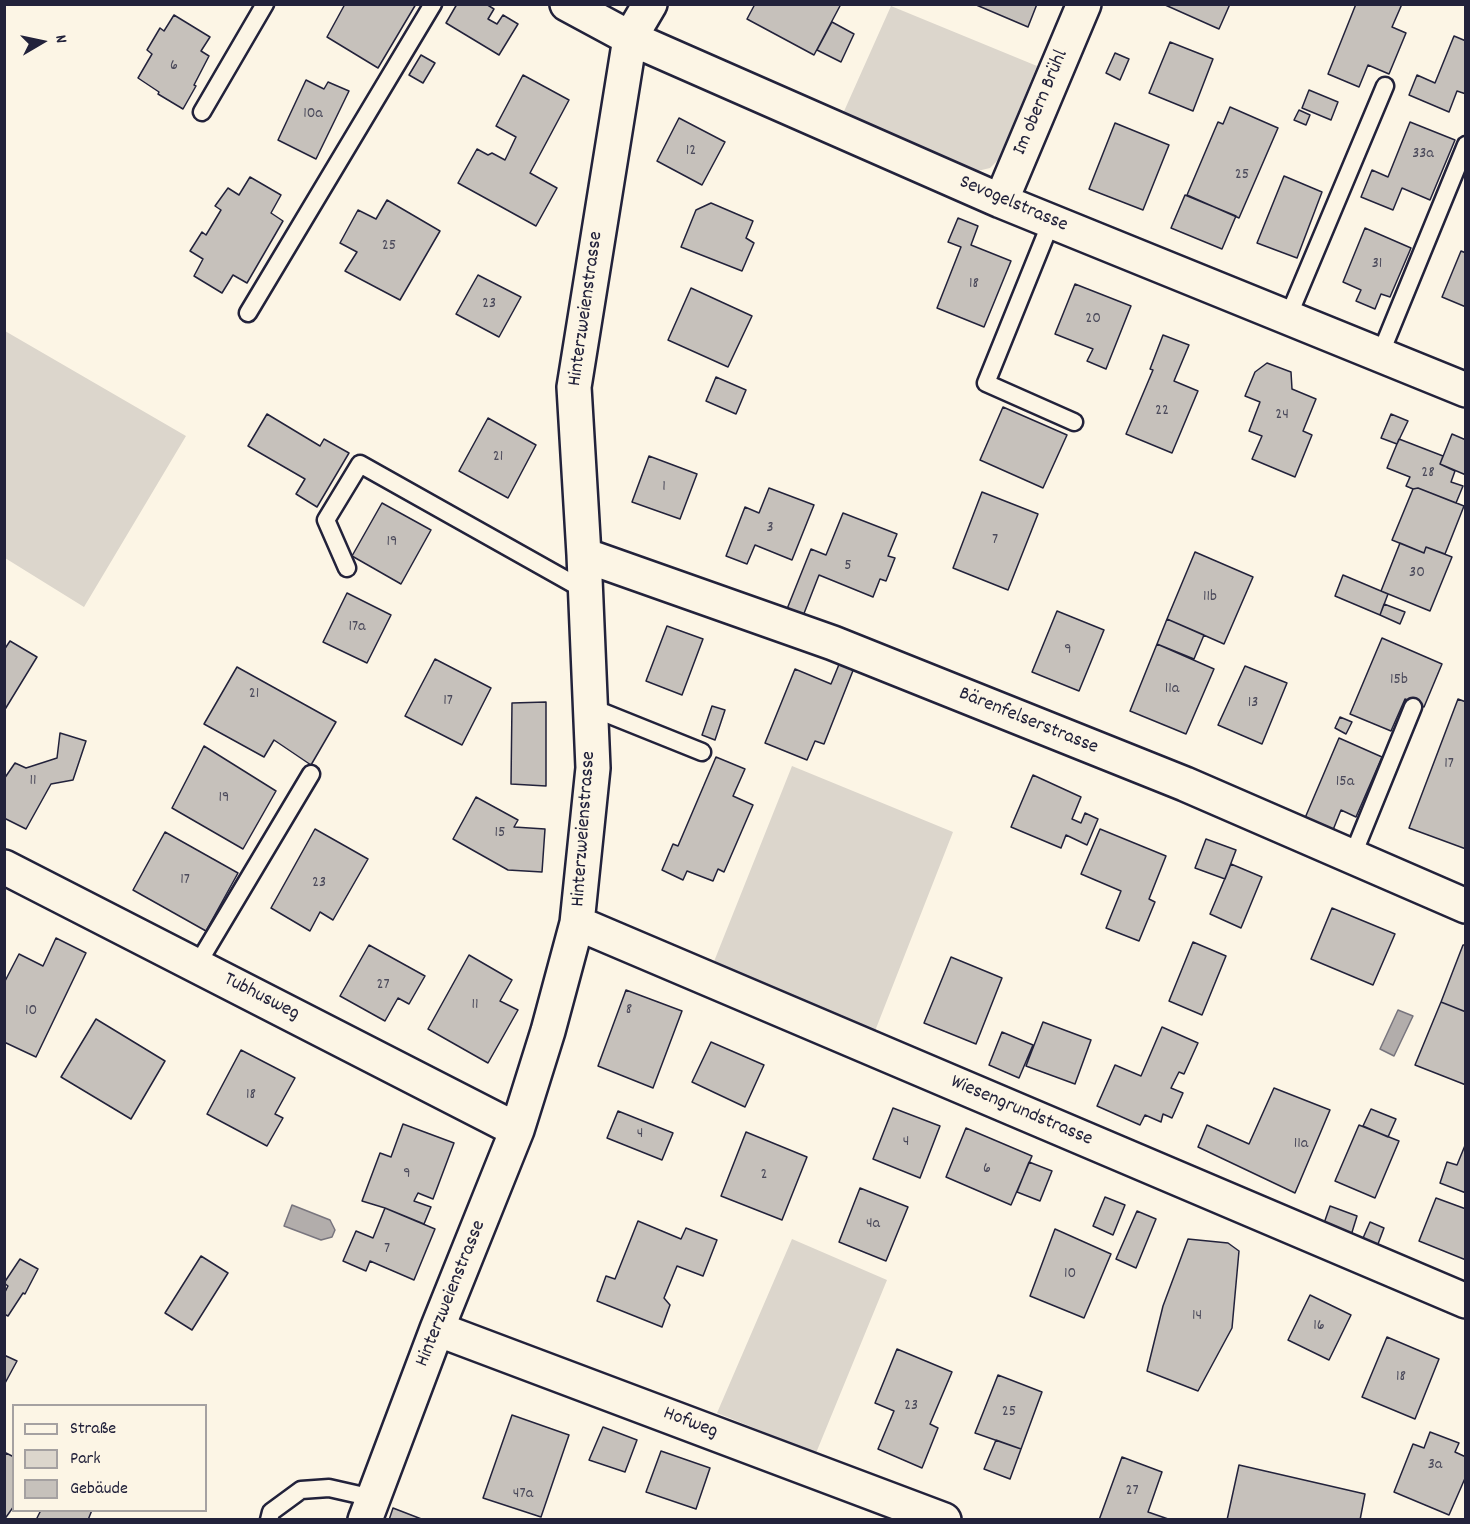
<!DOCTYPE html>
<html>
<head>
<meta charset="utf-8">
<style>
	body { margin:0 }
	#map { position:relative; width:1470px; height:1524px; overflow:hidden; background:#fcf5e5; font-family:Dekko,sans-serif }
	canvas { display:block }
	.frame { position:absolute; inset:0; border:6px solid #22223b; pointer-events:none }
	.legend { position:absolute; left:12px; top:1404px; width:195px; height:108px; box-sizing:border-box; background:#fcf5e5; border:2px solid #a5a1a1; margin:0; padding:8px 10px; list-style:none; font-size:18px; color:#22223b }
	.legend li { display:flex; align-items:center; gap:12px; height:30px }
	.legend b { width:30px; border:2px solid #a5a1a1 }
	.north { position:absolute; left:12px; top:12px; width:60px; height:60px; -webkit-text-stroke:4px #fcf5e5; paint-order:stroke; rotate:81deg; font-size:16px; font-weight:700; line-height:24px; text-align:center; color:#22223b }
	.north::after { content:''; display:block; margin:auto; width:21px; height:27px; background:#22223b; clip-path:polygon(50% 0,100% 100%,50% 72%,0 100%) }
</style>
</head>
<body>
<div id="map">
<canvas width="1470" height="1524"></canvas>
<div class="frame"></div>
<ul class="legend">
<li><b style="height:8px;background:#fcf5e5"></b>Straße</li>
<li><b style="height:16px;background:#dcd6cc"></b>Park</li>
<li><b style="height:16px;background:#c6c1bb"></b>Gebäude</li>
</ul>
<div class="north">N</div>
</div>
<script>
const ctx = document.querySelector('canvas').getContext('2d');
ctx.lineJoin = 'round';
function fillPath(path, color) {
  ctx.fillStyle = color;
  ctx.fill(path, 'evenodd');
}
function stroke(path, color, width, dash) {
  ctx.strokeStyle = color;
  ctx.lineWidth = width;
  ctx.lineCap = dash ? 'butt' : 'round';
  ctx.setLineDash(dash || []);
  ctx.stroke(path);
}
function write(font, color, halo, rows, align = 'center') {
  ctx.font = font + ' Dekko,sans-serif';
  ctx.lineWidth = 5;
  ctx.setLineDash([]);
  ctx.textBaseline = 'middle';
  ctx.strokeStyle = halo;
  ctx.fillStyle = color;
  for (const [text, x, y, turn = 0] of rows) {
    ctx.save();
    ctx.translate(x, y);
    ctx.rotate((+turn || 0) * Math.PI / 180);
    ctx.textAlign = isNaN(turn) ? turn : align;
    if (halo) ctx.strokeText(text, 0, 0);
    ctx.fillText(text, 0, 0);
    ctx.restore();
  }
}
fillPath(new Path2D(`
	M891 6 1037 66 998 160 990 168 969 173 841 118Z
	M5 331 186 436 84 607 5 558Z
	M792 766 953 832 875 1031 713 964Z
	M792 1239 887 1280 816 1453 717 1413Z`), '#dcd6cc');
const water = new Path2D(`
	M1398 1010 1413 1016 1394 1056 1380 1049Z
	M292 1205 330 1220 335 1230 332 1237 321 1240 284 1226Z`);
fillPath(water, '#b2adab');
stroke(water, '#78757e', 1.5);
const building = new Path2D(`
	M345 4H416L378 68 327 37Z
	M457 4H486L494 9 488 19 497 24 503 15 518 24 499 55 446 23Z
	M755 4H841L814 55 747 19Z
	M974 4H1037L1028 27Z
	M1163 4H1230L1219 29Z
	M1356 4H1402L1392 27 1406 33 1389 74 1368 65 1359 87 1328 74Z
	M174 15 210 37 201 51 209 56 194 85 196 86 183 109 158 94 159 92 138 78 152 54 147 50 160 28 164 31Z
	M832 22 854 34 841 62 817 50Z
	M1454 36 1466 41V94L1457 91 1449 112 1409 95 1417 75 1435 83Z
	M1170 42 1213 59 1193 111 1149 93Z
	M1115 53 1129 59 1120 80 1106 73Z
	M421 55 435 63 423 83 409 75Z
	M523 75 569 100 530 173 557 188 536 226 458 183 477 149 488 155 492 153 505 160 516 137 496 126Z
	M306 80 324 89 328 82 349 91 316 159 278 140Z
	M1309 90 1338 102 1331 120 1302 108Z
	M1230 107 1278 128 1239 218 1187 195 1218 122 1223 124Z
	M1299 110 1310 115 1306 125 1294 120Z
	M679 118 725 142 702 185 657 161Z
	M1410 122 1455 140 1430 200 1402 188 1393 210 1361 197 1372 170 1388 177Z
	M1115 123 1169 145 1143 210 1089 189Z
	M1284 176 1322 192 1297 258 1257 243Z
	M250 177 281 195 271 213 283 221 247 283 233 275 222 293 194 276 203 259 190 251 202 232 206 235 221 210 215 206 228 188 239 195Z
	M1185 195 1236 216 1222 249 1171 228Z
	M387 200 440 231 400 300 345 271 357 252 340 243 358 210 376 219Z
	M711 203 753 221 746 238 754 243 742 271 681 247 696 210Z
	M958 218 978 226 971 245 1011 261 984 327 937 308 961 247 948 242Z
	M1365 228 1411 248 1390 297 1381 294 1375 309 1356 301 1361 290 1343 282Z
	M1461 251 1466 253V307L1442 297Z
	M478 275 521 297 499 337 456 314Z
	M1075 284 1131 306 1106 369 1087 361 1093 349 1055 334Z
	M691 288 752 316 728 367 668 340Z
	M1163 335 1189 345 1174 381 1198 391 1172 453 1126 434 1153 370 1150 369Z
	M1267 363 1291 372 1292 389 1316 399 1303 431 1312 435 1295 477 1252 459 1262 436 1249 431 1260 402 1245 396 1255 372Z
	M716 377 746 390 736 414 706 401Z
	M1003 407 1067 435 1043 488 980 460Z
	M267 414 320 446 324 439 349 453 317 507 296 494 305 479 248 446Z
	M1391 414 1408 421 1397 444 1381 438Z
	M488 418 536 445 508 498 459 471Z
	M1452 434 1466 440V475L1440 464Z
	M1399 439 1443 456 1440 464 1455 471 1451 482 1463 486 1456 503 1418 488 1413 489 1406 486 1410 477 1387 468Z
	M649 456 697 474 680 519 632 502Z
	M769 488 814 505 792 560 755 545 747 564 726 556 745 507 759 513Z
	M1418 488 1464 506 1445 554 1426 547 1424 553 1392 540 1413 489Z
	M982 492 1038 514 1008 590 953 568Z
	M382 503 431 530 401 584 352 556Z
	M843 513 897 534 888 556 895 558 886 581 880 579 873 597 819 575 803 616 787 609 811 549 826 555Z
	M1400 543 1424 553 1426 547 1452 557 1430 611 1381 591Z
	M1195 552 1253 577 1224 644 1167 619Z
	M1343 575 1388 594 1380 615 1335 596Z
	M347 593 391 615 367 663 323 642Z
	M1384 604 1405 612 1400 624 1380 615Z
	M1057 611 1104 630 1079 691 1032 672Z
	M1167 619 1204 635 1194 659 1157 644Z
	M667 626 703 639 682 695 646 681Z
	M1382 638 1442 664 1424 707 1405 699 1391 731 1350 714Z
	M10 641 37 657 4 711V650Z
	M1157 644 1214 669 1186 734 1130 711Z
	M435 659 491 688 462 745 405 716Z
	M840 662 854 668 824 744 815 741 807 760 765 743 795 669 831 684Z
	M1245 666 1287 683 1262 744 1218 725Z
	M237 667 336 722 311 765 274 740 264 757 204 724Z
	M1458 699 1466 702V849L1409 828Z
	M546 702V786L511 784 512 703Z
	M712 706 725 710 715 740 702 735Z
	M1340 717 1352 722 1346 734 1335 728Z
	M60 733 86 741 73 780 51 784 26 829 4 818V779L15 763 26 768 57 758Z
	M1339 738 1382 757 1356 817 1341 810 1333 830 1305 818Z
	M204 746 276 791 243 849 172 808Z
	M716 757 745 769 733 796 753 805 724 872 718 869 713 881 687 871 683 880 662 870 673 844 678 846Z
	M1033 775 1081 797 1072 819 1081 823 1085 813 1098 819 1087 845 1066 835 1061 848 1011 827Z
	M476 797 518 820 514 827 545 829 542 872 508 870 453 839Z
	M315 829 368 859 333 920 320 912 310 931 271 908Z
	M1100 829 1166 856 1149 899 1155 902 1139 941 1106 928 1121 891 1081 874Z
	M165 832 238 873 206 931 133 890Z
	M1206 839 1236 850 1225 879 1195 868Z
	M1231 864 1262 877 1241 928 1210 914Z
	M1332 908 1395 934 1373 985 1311 959Z
	M56 938 86 953 36 1057 4 1042V983L19 954 43 966Z
	M1193 942 1226 956 1202 1015 1169 1001Z
	M369 945 425 976 409 1004 398 998 385 1021 340 996Z
	M1463 945H1466V1012L1441 1002Z
	M469 955 512 980 500 1001 518 1010 488 1063 428 1029Z
	M951 957 1002 978 976 1044 924 1023Z
	M626 990 682 1011 653 1088 598 1066Z
	M1441 1002 1466 1012V1085L1415 1065Z
	M96 1019 165 1061 131 1119 61 1077Z
	M1043 1022 1091 1040 1075 1084 1026 1066Z
	M1162 1027 1198 1043 1184 1074 1179 1072 1171 1088 1183 1093 1172 1118 1163 1114 1161 1122 1145 1115 1140 1125 1097 1106 1115 1065 1141 1076Z
	M1002 1032 1033 1045 1019 1078 989 1065Z
	M711 1042 764 1065 745 1107 692 1082Z
	M241 1050 295 1078 275 1114 283 1118 267 1146 207 1114Z
	M1274 1088 1330 1110 1295 1193 1198 1147 1207 1125 1249 1144Z
	M893 1108 940 1126 920 1178 873 1159Z
	M1371 1109 1396 1119 1388 1137 1363 1126Z
	M618 1111 673 1133 662 1160 607 1138Z
	M403 1124 454 1143 433 1199 418 1193 414 1201 431 1207 424 1224 385 1208 362 1201 380 1153 391 1157Z
	M1359 1125 1399 1141 1375 1198 1335 1181Z
	M966 1128 1032 1156 1011 1205 946 1177Z
	M746 1132 807 1157 782 1220 721 1196Z
	M1466 1143V1193L1440 1183 1447 1162 1457 1165Z
	M1029 1162 1052 1171 1040 1201 1017 1192Z
	M860 1188 908 1207 886 1261 839 1242Z
	M1105 1197 1125 1205 1113 1235 1093 1226Z
	M1436 1198 1466 1209V1260L1419 1241Z
	M1330 1206 1357 1216 1349 1242 1321 1232Z
	M385 1208 435 1229 414 1280 370 1261 366 1271 343 1261 356 1231 373 1238Z
	M1137 1211 1156 1219 1136 1268 1116 1259Z
	M638 1221 681 1239 686 1228 717 1240 703 1276 677 1266 664 1298 670 1305 662 1327 597 1301 606 1276 615 1279Z
	M1370 1222 1384 1228 1375 1252 1360 1245Z
	M1055 1229 1111 1254 1084 1318 1030 1296Z
	M1188 1239 1228 1243 1239 1251 1232 1328 1198 1391 1147 1371 1163 1306Z
	M201 1256 228 1273 192 1330 165 1313Z
	M20 1259 38 1269 25 1294 23 1293 8 1316 4 1314V1294L8 1286 4 1283Z
	M1310 1295 1351 1315 1329 1360 1288 1340Z
	M1387 1337 1439 1359 1415 1419 1362 1397Z
	M897 1349 952 1372 930 1424 938 1428 922 1468 878 1449 894 1411 875 1403Z
	M4 1355 17 1361 4 1385Z
	M998 1375 1042 1392 1021 1449 975 1433Z
	M512 1415 569 1435 541 1517 483 1498Z
	M603 1427 637 1440 625 1472 589 1460Z
	M1430 1432 1459 1443 1455 1452 1466 1457V1476L1449 1515 1394 1492 1413 1444 1424 1448Z
	M996 1440 1021 1449 1010 1479 984 1469Z
	M661 1451 710 1468 696 1509 646 1492Z
	M6 1453 14 1457V1506L4 1520V1457Z
	M1122 1457 1162 1472 1148 1512 1171 1520H1099Z
	M1239 1465 1365 1494 1360 1520H1227Z
	M393 1508 424 1520H389Z
	M41 1510H92L88 1520H36Z`);
fillPath(building, '#c6c1bb');
stroke(building, '#22223b', 1.5);
const service = new Path2D(`
	M202 112 265 4
	M1051 222 986 383 1074 422
	M248 313 433 4
	M1288 317 1385 86
	M1380 355 1466 145
	M347 568 326 520 360 464 586 591
	M590 707 702 752
	M1352 857 1413 707
	M197 965 311 774
	M269 1520 271 1512 301 1490 329 1488 373 1498`);
const minor = new Path2D(`
	M567 4 630 38 1001 201 1466 390
	M1001 201 1084 4
	M584 555 833 643 1185 784 1466 906
	M4 867 517 1130
	M577 923 1466 1301
	M437 1329 944 1520
	M365 1520 437 1329 517 1130 548 1031 577 923 593 768 584 555 574 387 630 38 650 4`);
stroke(service, '#22223b', 21);
stroke(minor, '#22223b', 38);
stroke(service, '#fcf5e5', 16);
stroke(minor, '#fcf5e5', 33);
write('16px', '#4b4a5b', null, [
	["6",174,67],
	["10a",313,115],
	["12",691,152],
	["33a",1423,155],
	["25",1242,176],
	["25",389,247],
	["31",1377,265],
	["18",974,285],
	["23",489,305],
	["20",1093,320],
	["22",1162,412],
	["24",1282,416],
	["21",498,458],
	["28",1428,474],
	["1",664,488],
	["3",770,529],
	["7",995,541],
	["19",392,543],
	["5",848,567],
	["30",1417,574],
	["11b",1210,598],
	["17a",357,628],
	["9",1068,651],
	["15b",1399,681],
	["11a",1172,690],
	["21",254,695],
	["17",448,702],
	["13",1253,704],
	["17",1449,765],
	["11",33,782],
	["15a",1345,783],
	["19",224,799],
	["15",500,834],
	["17",185,881],
	["23",319,884],
	["27",383,986],
	["11",475,1006],
	["8",629,1011],
	["10",31,1012],
	["18",251,1096],
	["4",640,1135],
	["4",906,1143],
	["11a",1301,1145],
	["6",987,1170],
	["9",407,1175],
	["2",764,1176],
	["4a",873,1225],
	["7",387,1250],
	["10",1070,1275],
	["14",1197,1317],
	["16",1319,1327],
	["18",1401,1378],
	["23",911,1407],
	["25",1009,1413],
	["3a",1435,1466],
	["27",1132,1492],
	["47a",523,1495]
]);
write('20px', '#22223b', '#fcf5e5', [
	["Im obern Brühl",1042,103,-67],
	["Sevogelstrasse",1013,205,23],
	["Hinterzweienstrasse",587,309,-82],
	["Bärenfelserstrasse",1028,722,22],
	["Hinterzweienstrasse",585,829,-86],
	["Tubhusweg",261,998,27],
	["Wiesengrundstrasse",1021,1112,23],
	["Hinterzweienstrasse",452,1294,-68],
	["Hofweg",690,1424,21]
]);
</script>
</body>
</html>
